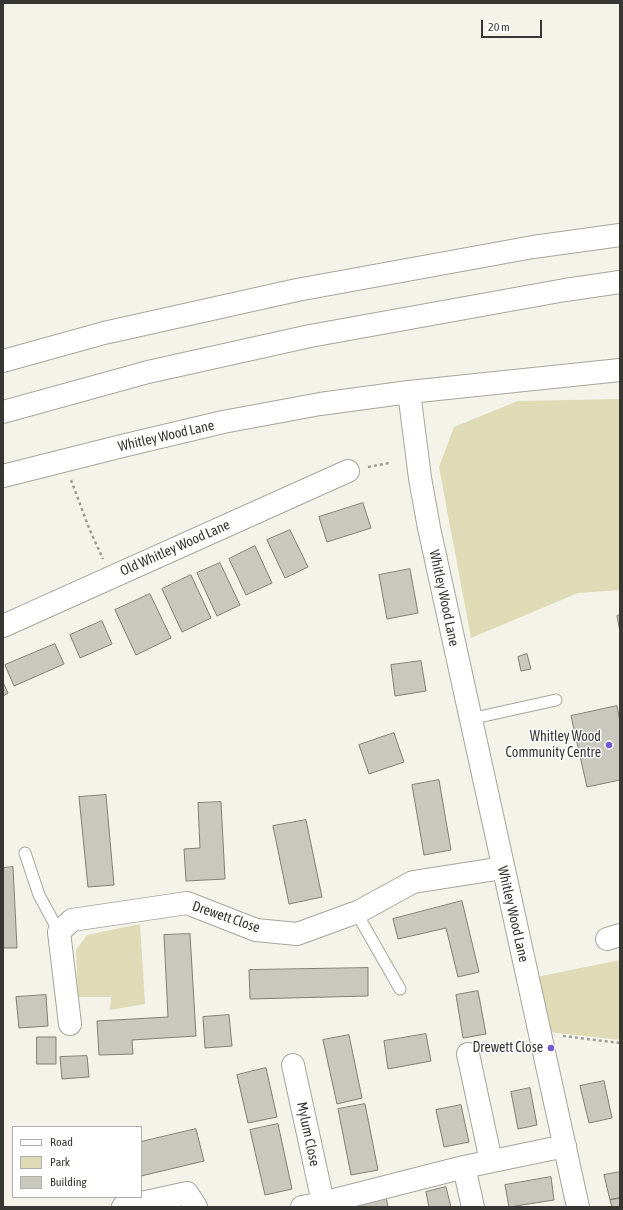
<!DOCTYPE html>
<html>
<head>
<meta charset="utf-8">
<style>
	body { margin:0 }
	#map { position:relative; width:623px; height:1210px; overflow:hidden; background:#f4f3ea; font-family:"Asap Condensed",sans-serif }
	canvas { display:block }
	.frame { position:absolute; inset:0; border:4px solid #363633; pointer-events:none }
	.legend { position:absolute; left:12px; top:1126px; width:130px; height:72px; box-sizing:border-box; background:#fff; border:1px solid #afafad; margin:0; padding:5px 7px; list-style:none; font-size:12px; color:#363633 }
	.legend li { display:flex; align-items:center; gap:8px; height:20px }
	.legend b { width:20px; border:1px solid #afafad }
	.scale { position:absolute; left:481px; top:20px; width:61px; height:18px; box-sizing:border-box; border:2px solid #363633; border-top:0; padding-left:5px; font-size:12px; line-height:14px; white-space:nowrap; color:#363633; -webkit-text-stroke:3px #fff; paint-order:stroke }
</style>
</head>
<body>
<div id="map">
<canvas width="623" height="1210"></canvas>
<div class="frame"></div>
<ul class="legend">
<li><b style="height:5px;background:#fff"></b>Road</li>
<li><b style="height:11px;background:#dedbb6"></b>Park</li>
<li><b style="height:11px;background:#c8c8bf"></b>Building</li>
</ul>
<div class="scale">20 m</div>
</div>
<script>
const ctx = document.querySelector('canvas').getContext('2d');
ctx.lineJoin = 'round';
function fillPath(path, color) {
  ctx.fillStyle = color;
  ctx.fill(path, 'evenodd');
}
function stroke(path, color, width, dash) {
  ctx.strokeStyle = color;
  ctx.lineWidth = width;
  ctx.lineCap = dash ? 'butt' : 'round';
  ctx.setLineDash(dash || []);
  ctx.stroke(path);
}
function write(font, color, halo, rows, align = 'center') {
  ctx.font = font + ' "Asap Condensed",sans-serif';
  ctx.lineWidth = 3;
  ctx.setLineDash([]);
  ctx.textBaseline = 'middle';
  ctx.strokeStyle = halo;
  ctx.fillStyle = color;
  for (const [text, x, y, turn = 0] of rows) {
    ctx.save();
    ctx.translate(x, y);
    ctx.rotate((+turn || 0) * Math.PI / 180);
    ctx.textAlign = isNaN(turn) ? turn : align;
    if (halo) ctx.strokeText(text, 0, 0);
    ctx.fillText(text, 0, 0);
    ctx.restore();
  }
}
fillPath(new Path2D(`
	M620 399V590L578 593 471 638 439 467 454 427 518 401Z
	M140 924 145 1004 110 1010 111 997H78L76 950 87 935Z
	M620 960V1040L548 1032 537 977Z`), '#dedbb6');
const building = new Path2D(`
	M363 503 371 528 327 542 319 517Z
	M290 530 308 567 285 578 267 540Z
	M255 546 272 583 246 595 229 559Z
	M220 563 240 605 217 616 197 573Z
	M410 569 418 613 387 619 379 575Z
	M191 575 211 618 182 632 162 589Z
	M150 594 171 638 136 655 115 610Z
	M620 615V632L617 616Z
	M102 621 112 644 80 658 70 635Z
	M55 644 64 664 14 686 5 665Z
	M527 654 531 669 521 671 518 657Z
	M421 661 426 691 395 696 391 665Z
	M3 682 8 693 3 696Z
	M617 706 620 722V780L587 787 571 716Z
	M394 733 404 762 369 774 359 745Z
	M439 780 451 850 424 855 412 785Z
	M106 795 114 885 88 887 79 797Z
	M221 802 225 879 186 881 184 849 200 848 198 803Z
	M306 820 322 897 289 904 273 826Z
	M13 867 17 948H3V868Z
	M462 901 479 972 458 977 446 928 398 939 393 919Z
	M190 934 196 1036 132 1040 133 1054 99 1055 97 1021 168 1017 164 935Z
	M368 968V996L250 999 249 970Z
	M478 991 486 1034 463 1038 456 995Z
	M46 995 48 1026 19 1028 16 997Z
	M229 1015 232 1046 205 1048 203 1017Z
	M426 1034 431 1061 388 1069 384 1041Z
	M349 1035 362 1098 337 1104 323 1040Z
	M37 1037H56V1064H37Z
	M87 1056 89 1077 62 1079 60 1057Z
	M266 1068 277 1117 248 1123 237 1075Z
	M604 1081 612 1118 589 1123 580 1086Z
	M530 1088 537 1125 518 1129 511 1092Z
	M365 1104 378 1170 351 1175 338 1109Z
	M461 1105 469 1142 444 1147 436 1110Z
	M278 1124 292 1189 265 1195 250 1130Z
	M196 1129 204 1161 141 1176V1142Z
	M620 1172V1198L610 1200 604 1175Z
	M551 1177 554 1200 509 1207 505 1185Z
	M446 1187 451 1207H429L426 1192Z
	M386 1197 388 1207H358L357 1203Z
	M620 1198V1207H612L610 1200Z`);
fillPath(building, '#c8c8bf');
stroke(building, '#807f77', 1);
const service = new Path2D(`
	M470 719 556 700
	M25 853 39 895 59 932
	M356 912 400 989`);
const minor = new Path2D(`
	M3 626 348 471
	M607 939 620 935
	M70 1024 59 932 72 920 187 903 256 930 297 934 360 911 413 882 503 868
	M468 1054 491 1161
	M293 1065 324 1207
	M464 1167 473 1207
	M123 1207 187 1193 196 1207
	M302 1207 323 1203 464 1167 565 1146`);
const tertiary = new Path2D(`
	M409 392 420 478 429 528 578 1207`);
const secondary = new Path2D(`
	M3 476 122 446 223 422 320 404 409 392 620 370`);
const motorway = new Path2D(`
	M3 361 104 333 297 290 533 247 620 235
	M3 412 148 372 310 336 565 290 620 282`);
stroke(service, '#a6a69d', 13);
stroke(minor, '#a6a69d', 24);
stroke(tertiary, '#a6a69d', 24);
stroke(secondary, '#a6a69d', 24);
stroke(motorway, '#a6a69d', 24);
stroke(new Path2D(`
	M368 467 389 463
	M71 480 89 528 103 559
	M563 1036 620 1043`), '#9e9d97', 2.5, [3, 3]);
stroke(service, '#fff', 11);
stroke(minor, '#fff', 22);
stroke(tertiary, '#fff', 22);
stroke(secondary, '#fff', 22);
stroke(motorway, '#fff', 22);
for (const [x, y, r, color] of [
	[609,745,4,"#7159d3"],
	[551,1048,4,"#7159d3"]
]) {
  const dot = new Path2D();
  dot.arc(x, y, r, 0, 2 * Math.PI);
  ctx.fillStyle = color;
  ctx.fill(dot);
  stroke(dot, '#fff', 1.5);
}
write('14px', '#363633', '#fff', [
	["Whitley Wood Lane",166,436,-13],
	["Old Whitley Wood Lane",175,548,-24],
	["Whitley Wood Lane",444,598,78],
	["Whitley Wood Lane",513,914,77],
	["Drewett Close",226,917,19],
	["Mylum Close",308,1134,78]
]);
write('14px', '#363633', '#fff', [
	["Whitley Wood",601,737],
	["Community Centre",601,753],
	["Drewett Close",543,1048]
], 'right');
</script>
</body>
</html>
